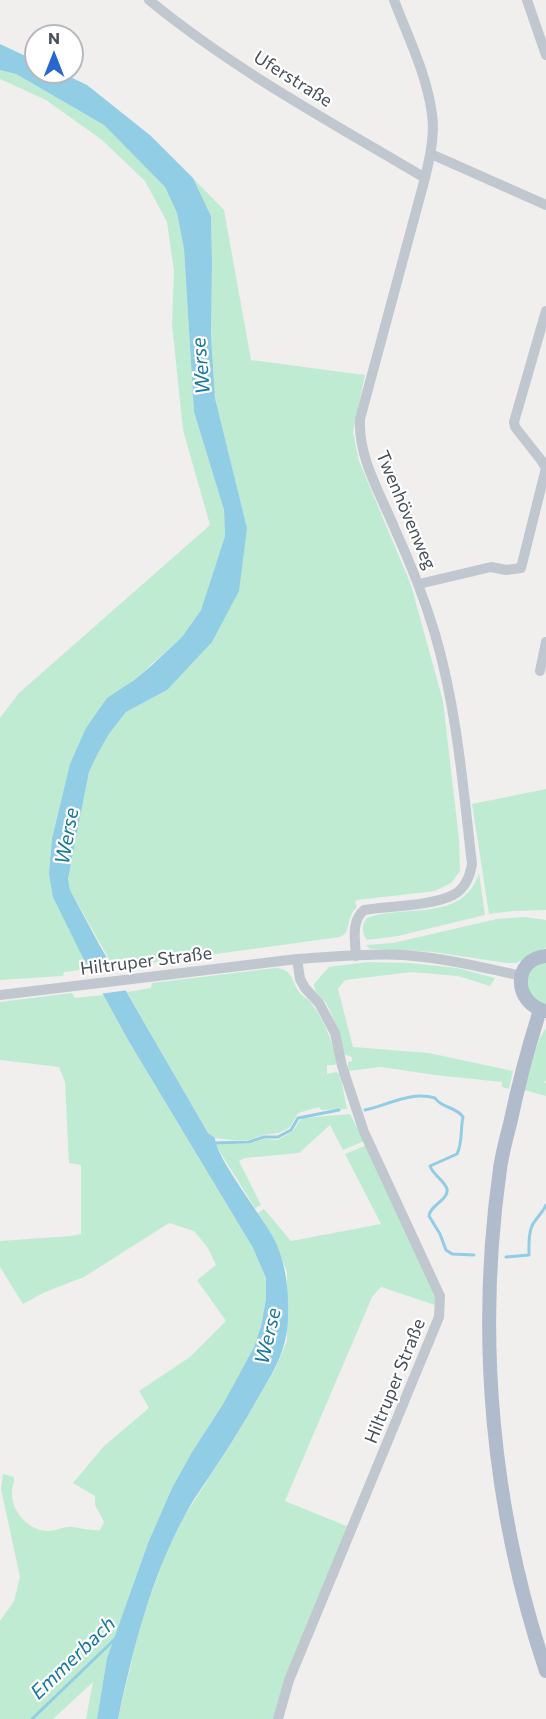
<!DOCTYPE html>
<html>
<head>
<meta charset="utf-8">
<style>
	body { margin:0 }
	#map { position:relative; width:546px; height:1719px; overflow:hidden; background:#f1eeee; font-family:Commissioner,sans-serif }
	canvas { display:block }
	.north { position:absolute; left:24px; top:24px; width:60px; height:60px; box-sizing:border-box; background:#fff; border:2px solid #b6b9bd; border-radius:50%; rotate:0deg; font-size:16px; font-weight:700; line-height:24px; text-align:center; color:#48505a }
	.north::after { content:''; display:block; margin:auto; width:21px; height:27px; background:#2866d1; clip-path:polygon(50% 0,100% 100%,50% 72%,0 100%) }
</style>
</head>
<body>
<div id="map">
<canvas width="546" height="1719"></canvas>
<div class="north">N</div>
</div>
<script>
const ctx = document.querySelector('canvas').getContext('2d');
ctx.lineJoin = 'round';
function fillPath(path, color) {
  ctx.fillStyle = color;
  ctx.fill(path, 'evenodd');
}
function stroke(path, color, width, dash) {
  ctx.strokeStyle = color;
  ctx.lineWidth = width;
  ctx.lineCap = dash ? 'butt' : 'round';
  ctx.setLineDash(dash || []);
  ctx.stroke(path);
}
function write(font, color, halo, rows, align = 'center') {
  ctx.font = font + ' Commissioner,sans-serif';
  ctx.lineWidth = 4.5;
  ctx.setLineDash([]);
  ctx.textBaseline = 'middle';
  ctx.strokeStyle = halo;
  ctx.fillStyle = color;
  for (const [text, x, y, turn = 0] of rows) {
    ctx.save();
    ctx.translate(x, y);
    ctx.rotate((+turn || 0) * Math.PI / 180);
    ctx.textAlign = isNaN(turn) ? turn : align;
    if (halo) ctx.strokeText(text, 0, 0);
    ctx.fillText(text, 0, 0);
    ctx.restore();
  }
}
fillPath(new Path2D(`
	M0 70 16 74 104 125 165 187 177 213 184 249 194 412 224 510 225 536 201 610 182 637 133 681 52 839 84 960 89 969 64 972 63 976 0 980V718L19 693 210 525 183 430 172 324 174 271 167 222 145 181 102 140 46 100 0 79Z
	M193 178 224 210 251 360 365 375 353 432 359 461 411 585 443 701 459 839 460 871 451 883 435 891 357 900 355 902 357 907C348 916 350 922 346 933L340 937 114 968 70 890 68 879 89 772 98 753 109 734 126 712 167 690 247 528 215 398 211 335 212 262 211 216Z
	M546 789V910L512 911 489 914 472 804Z
	M479 873 485 915 398 936 367 940C362 934 361 924 367 918 405 904 463 923 479 873Z
	M525 917 546 920V948L516 963H507L433 952 370 949 366 945 393 943 497 919Z
	M546 961V1004C520 997 522 969 546 961Z
	M368 962 409 963 457 968 495 978 490 986 458 976 412 972 345 980 338 989 353 1047 429 1053 513 1071 509 1089 502 1087V1082L435 1075 381 1067 348 1071V1062L352 1061V1057L343 1054C339 1037 335 1018 326 1003 321 996 314 993 314 984L329 967Z
	M275 968C293 969 291 980 299 992 302 996 307 998 310 1002 324 1019 332 1040 337 1062L335 1065H327V1074L336 1072 340 1074 347 1109 322 1110 319 1107 298 1113 290 1127 279 1133 263 1135 249 1140H231L215 1138 208 1133 127 992 151 988 152 983Z
	M72 993 75 998 103 995 128 1040 253 1248 266 1278V1299L261 1326 254 1347 223 1404 192 1452 172 1488 148 1543 107 1658 97 1719H86L93 1682 53 1719H0V1621L14 1601 20 1577 1 1489 3 1474 14 1477C15 1483 12 1486 12 1491 10 1511 30 1532 49 1531 57 1531 64 1526 72 1527 82 1528 90 1531 100 1530L104 1522 95 1505V1496L73 1483 104 1446 149 1408 139 1391 190 1357 226 1321 197 1280 216 1265 208 1248 194 1231 169 1223 84 1277 43 1293 23 1304 0 1267V1241L71 1236 81 1234V1165L69 1163 65 1082 59 1067 0 1060V1002Z
	M546 1028V1080L544 1083H546V1096L524 1090 539 1039Z
	M350 1114 364 1141 343 1150 330 1125 299 1153 245 1158 239 1161 261 1205 255 1208 215 1144H249L264 1139 278 1140 293 1131 300 1120 304 1118Z
	M367 1145 436 1296 435 1305 381 1287 372 1297 285 1501 349 1527 275 1719H118L141 1621 166 1553 185 1515 236 1436 275 1369 287 1341V1272L272 1235 258 1213 264 1209 291 1241 381 1224 345 1154Z`), '#c0ebd3');
fillPath(new Path2D(`
	M0 44 36 61V72H60L87 85 151 136 193 178 211 216 212 262 211 335 215 398 247 528 239 591 212 642 167 690 126 712 109 734 98 753 89 772 68 879 70 890 100 946 208 1133 215 1138C215 1156 261 1215 272 1235 286 1261 289 1289 288 1318 287 1350 274 1371 258 1398 244 1423 229 1447 213 1471 203 1486 192 1501 184 1517 150 1580 133 1649 118 1719H97L107 1658 148 1543 172 1488 192 1452 223 1404 254 1347 261 1326 266 1299V1278L253 1248 128 1040 84 960 53 897 49 874 52 839 70 764 86 728 107 698 133 681 151 666 182 637 201 610 225 536 224 510 194 412 184 249 177 213 165 187 104 125 16 74 0 70Z`), '#91cde4');
fillPath(new Path2D(`
	M118 970 129 990 99 994 88 973Z`), '#f1eeee');
stroke(new Path2D(`
	M365 1110C389 1105 410 1091 435 1098 441 1108 457 1107 463 1117 460 1130 463 1142 457 1154L430 1166C433 1175 445 1181 447 1189 449 1200 430 1205 429 1216L440 1234 446 1250 452 1254 474 1255
	M211 1143 249 1142 264 1137H278L291 1130 298 1118 339 1110
	M506 1257 529 1255C529 1245 528 1229 535 1221 539 1215 543 1212 546 1205
	M32 1719 115 1639`), '#91cde4', 3);
stroke(new Path2D(`
	M149 0C234 70 331 122 425 178
	M527 0 546 55
	M431 154 546 205
	M419 584 491 567 506 570 521 568 546 468 541 460 515 427 514 422 546 311
	M540 671 546 642
	M356 956C355 940 351 921 364 910 388 906 432 906 453 895 465 889 470 876 472 864 463 787 457 709 435 634 424 597 410 562 394 527 380 493 358 457 360 419L425 178C430 157 435 135 432 114 427 75 408 37 394 0
	M0 995 297 959C332 957 368 953 403 955 444 958 482 967 522 976
	M278 1719 289 1680 439 1317 440 1296 364 1132 342 1066 335 1033 319 1003 305 988 300 979 297 959`), '#c0c7cf', 10);
stroke(new Path2D(`
	M546 956C512 959 513 1004 546 1011
	M540 1010C528 1048 518 1086 510 1124 506 1139 502 1154 500 1169 476 1337 492 1510 546 1671`), '#b0bccb', 14);
write('18px', '#48505a', '#fff', [
	["Uferstraße",293,79,32],
	["Twenhövenweg",406,510,67],
	["Hiltruper Straße",146,961,-7],
	["Hiltruper Straße",395,1381,-68]
]);
write('italic 20px', '#18789d', '#fff', [
	["Werse",201,366,-95],
	["Werse",67,836,-80],
	["Werse",268,1336,-77],
	["Emmerbach",73,1658,-44]
]);
</script>
</body>
</html>
